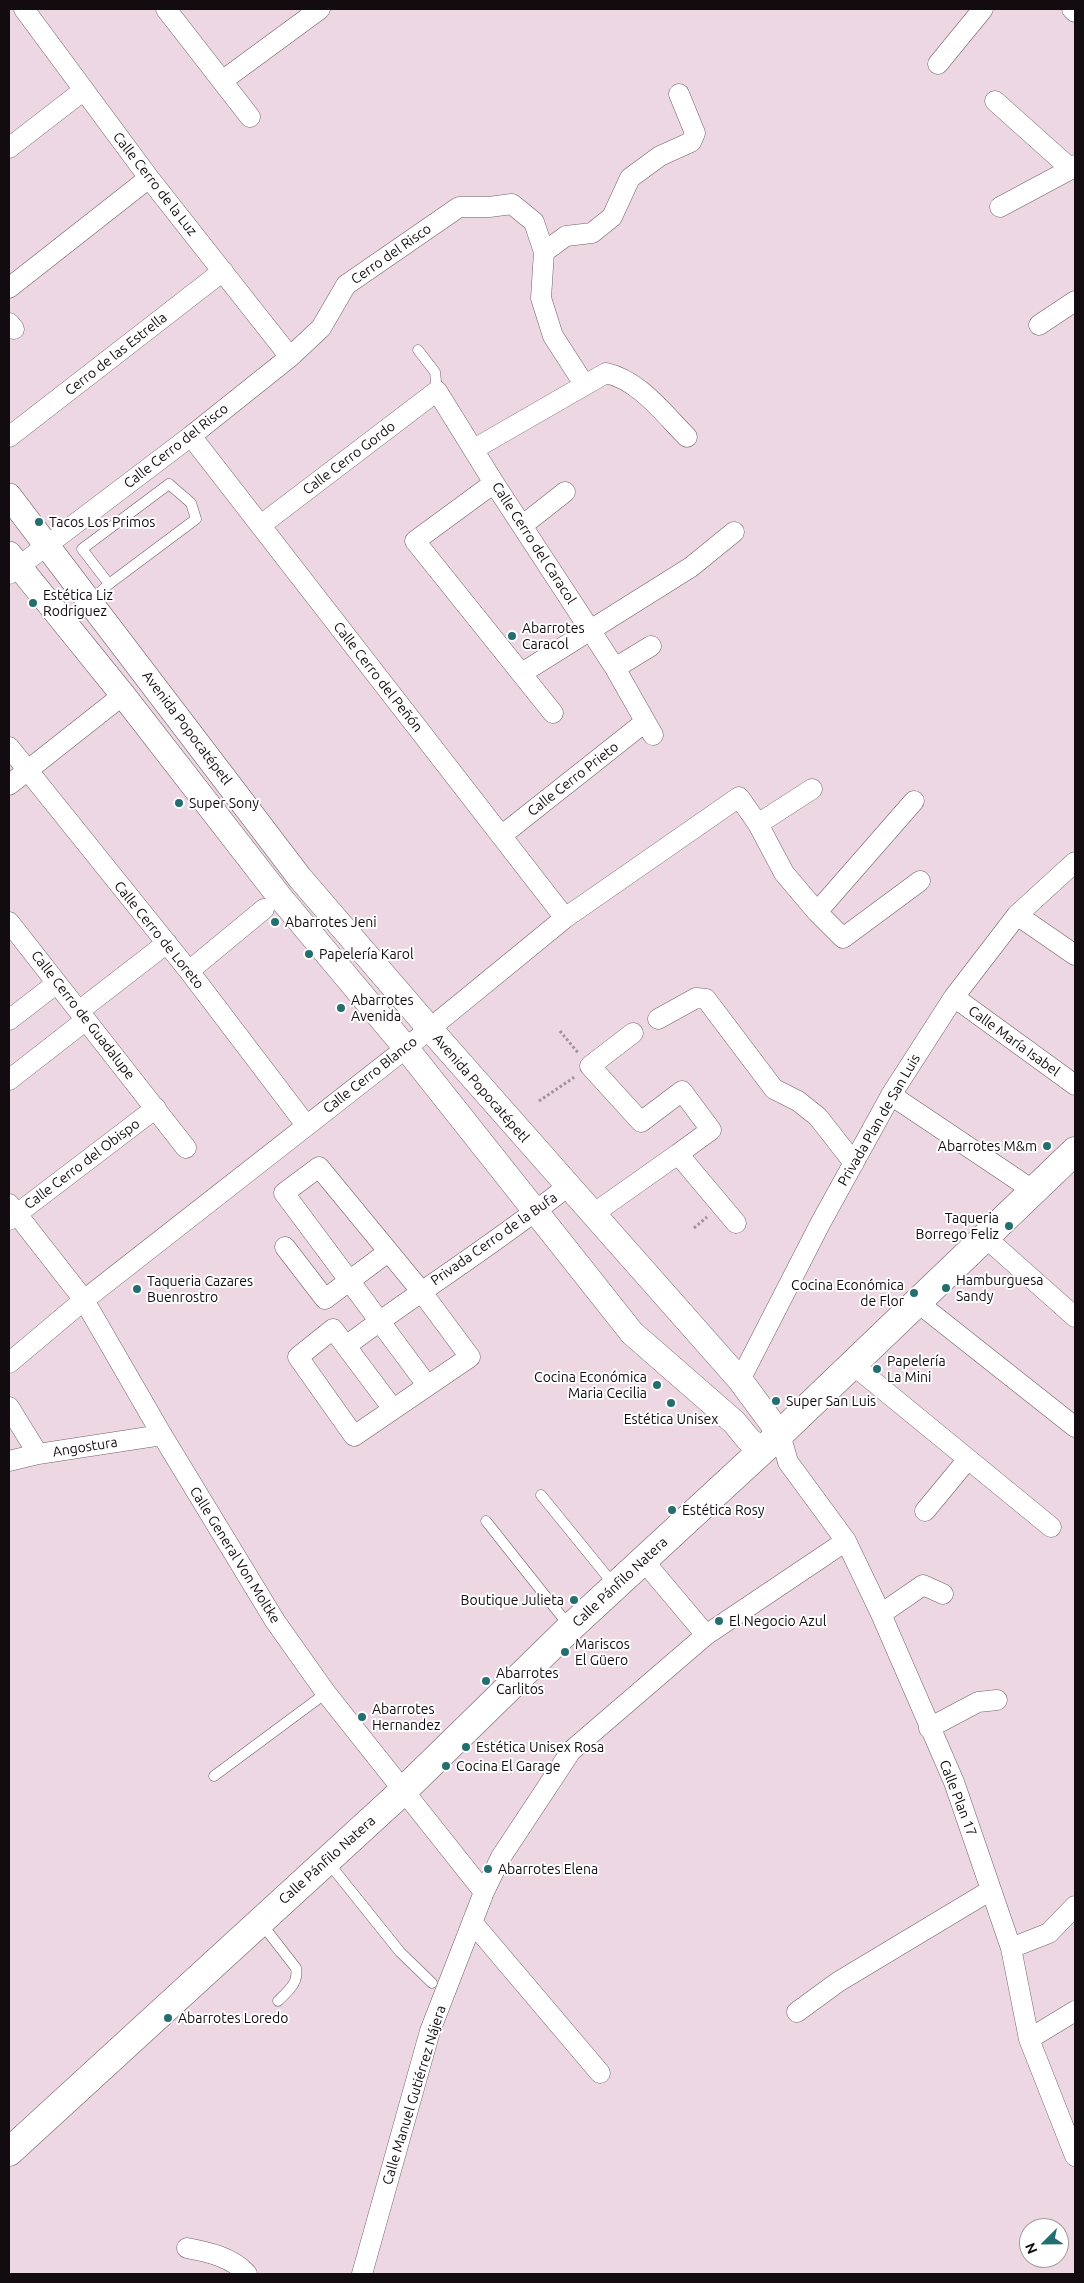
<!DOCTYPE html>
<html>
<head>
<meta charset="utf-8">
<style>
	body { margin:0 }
	#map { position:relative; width:1084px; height:2283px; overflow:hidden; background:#ecd7e2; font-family:Ubuntu,sans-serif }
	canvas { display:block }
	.frame { position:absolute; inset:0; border:10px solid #120b0f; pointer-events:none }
	.north { position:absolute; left:1019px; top:2218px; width:50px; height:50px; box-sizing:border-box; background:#fff; border:1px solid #a09d9f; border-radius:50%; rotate:247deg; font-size:14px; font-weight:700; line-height:20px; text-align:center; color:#120b0f }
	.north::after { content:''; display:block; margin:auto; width:18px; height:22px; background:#236e6e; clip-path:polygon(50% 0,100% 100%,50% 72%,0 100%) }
</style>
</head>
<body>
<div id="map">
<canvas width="1084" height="2283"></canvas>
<div class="frame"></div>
<div class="north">N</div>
</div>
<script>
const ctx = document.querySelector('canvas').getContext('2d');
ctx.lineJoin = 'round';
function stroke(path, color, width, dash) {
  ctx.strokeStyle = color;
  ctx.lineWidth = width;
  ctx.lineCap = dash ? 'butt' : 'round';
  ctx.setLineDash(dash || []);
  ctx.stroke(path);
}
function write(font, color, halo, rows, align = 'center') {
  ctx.font = font + ' Ubuntu,sans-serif';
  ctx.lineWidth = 4;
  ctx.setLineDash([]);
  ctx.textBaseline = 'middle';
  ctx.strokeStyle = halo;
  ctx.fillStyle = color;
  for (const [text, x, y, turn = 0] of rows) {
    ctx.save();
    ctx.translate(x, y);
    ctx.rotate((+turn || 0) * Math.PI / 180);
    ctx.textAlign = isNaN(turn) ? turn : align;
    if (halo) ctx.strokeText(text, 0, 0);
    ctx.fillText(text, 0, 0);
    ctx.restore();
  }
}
const service = new Path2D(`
	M418 350 435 372 437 391
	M90 601 109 584 196 519 191 503 169 484 82 549 109 584
	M541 1495 615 1586
	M486 1521 570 1627
	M214 1776 326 1693
	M327 1861 400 1952 432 1983
	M261 1923 296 1968C299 1983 288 1991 278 2001`);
const minor = new Path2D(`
	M24 9 149 178 290 357
	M166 9 250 117
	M1072 9 1075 12
	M938 64 983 9
	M222 81 320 9
	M995 101 1071 169
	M9 148 84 90
	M1000 207 1071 169 1075 165
	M544 252 566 236 592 233 612 217 630 178 660 156 691 142 695 133 679 94
	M9 288 149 178
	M9 323 14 329
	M1039 325 1075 301
	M191 436 565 918
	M9 437 223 271
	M474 449 606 373C639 380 664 414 687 437
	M494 483 415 541 553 713
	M261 525 437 391 494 483 615 668 653 735
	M523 525 565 492
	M9 574 191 436 290 357 321 328 346 285 459 207H489L512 204 534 222 544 252 541 298 553 336 584 384
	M615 668 651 646
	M522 673 691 567 734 532
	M9 747 189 971 306 1125
	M9 785 123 695
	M758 824 812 789
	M501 836 645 722
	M817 912 914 801
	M1017 915 1075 955
	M9 922 186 1148
	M189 971 264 909
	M954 997 1075 1085
	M79 1011 167 943
	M658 1019 696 998 706 999 774 1089 798 1101 818 1117 854 1163
	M9 1020 57 983
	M633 1033 590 1066 641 1122 682 1091 711 1130 678 1154 736 1223
	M9 1080 86 1020
	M891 1095 1034 1191
	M9 1204 84 1300 162 1435 275 1621 326 1693 484 1892
	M593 1214 678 1154
	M9 1220 156 1108
	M985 1237 1075 1317
	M285 1247 325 1299 388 1252
	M917 1302 1075 1427
	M346 1346C419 1291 497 1243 568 1186
	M9 1363 84 1300 406 1048 565 918 739 797 758 824 784 873 817 912 843 938 920 881
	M852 1364 1051 1527
	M740 1380 820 1224 891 1095 954 997 1017 915 1075 862
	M9 1407 38 1454
	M393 1409 333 1329 298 1357 354 1436 470 1357 421 1291 319 1167 284 1193 427 1385
	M780 1434 788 1462 846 1541 881 1614 954 1782 1011 1948 1029 2039 1075 2156
	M9 1461 38 1454 162 1435
	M925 1511 968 1459
	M643 1560 706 1635
	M881 1614 923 1585 943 1594
	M929 1728 978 1702 997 1700
	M472 1922 600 2073
	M1011 1948 1049 1933 1075 1906
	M797 2012 838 1982 991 1890
	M1029 2039 1075 2011
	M187 2248C208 2252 232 2257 247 2274
	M362 2274 430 2031 484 1892 501 1857 571 1751 706 1635 846 1541`);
const tertiary = new Path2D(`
	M9 496 300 878 430 1029 740 1380 780 1434
	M9 554 123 695 279 896 406 1048 632 1333 734 1422 748 1439 762 1451`);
const secondary = new Path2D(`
	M9 2152 403 1791 571 1627 780 1434 1075 1151`);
stroke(service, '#726069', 11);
stroke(minor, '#726069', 21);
stroke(tertiary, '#726069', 26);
stroke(secondary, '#726069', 29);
stroke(new Path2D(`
	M560 1031 579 1054
	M539 1101 576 1076
	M694 1228 707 1217`), '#a19199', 3, [2.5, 2.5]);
stroke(service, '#fff', 10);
stroke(minor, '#fff', 20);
stroke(tertiary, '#fff', 25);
stroke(secondary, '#fff', 28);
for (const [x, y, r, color] of [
	[39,522,5,"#236e6e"],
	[33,603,5,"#236e6e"],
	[512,636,5,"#236e6e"],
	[179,803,5,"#236e6e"],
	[275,922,5,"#236e6e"],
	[309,954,5,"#236e6e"],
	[341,1008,5,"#236e6e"],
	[1047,1146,5,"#236e6e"],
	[1009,1226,5,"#236e6e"],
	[946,1288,5,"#236e6e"],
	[137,1289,5,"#236e6e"],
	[914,1293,5,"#236e6e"],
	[877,1369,5,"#236e6e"],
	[657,1385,5,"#236e6e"],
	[776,1401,5,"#236e6e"],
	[671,1403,5,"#236e6e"],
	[672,1510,5,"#236e6e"],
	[574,1600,5,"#236e6e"],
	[719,1621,5,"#236e6e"],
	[565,1652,5,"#236e6e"],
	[486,1681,5,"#236e6e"],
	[362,1717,5,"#236e6e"],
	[466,1747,5,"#236e6e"],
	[446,1766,5,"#236e6e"],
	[488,1869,5,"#236e6e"],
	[168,2018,5,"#236e6e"]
]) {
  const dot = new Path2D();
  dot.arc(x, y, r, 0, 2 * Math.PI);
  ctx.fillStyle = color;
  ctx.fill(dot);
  stroke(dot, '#fff', 2);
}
write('14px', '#120b0f', '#fff', [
	["Calle Cerro de la Luz",155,184,52],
	["Cerro del Risco",391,254,-35],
	["Cerro de las Estrella",116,354,-38],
	["Calle Cerro del Risco",176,446,-38],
	["Calle Cerro Gordo",349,458,-37],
	["Calle Cerro del Caracol",534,543,57],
	["Calle Cerro del Peñón",378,677,52],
	["Avenida Popocatépetl",187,728,53],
	["Calle Cerro Prieto",573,779,-38],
	["Calle Cerro de Loreto",159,935,51],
	["Calle Cerro de Guadalupe",83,1015,52],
	["Calle María Isabel",1014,1041,36],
	["Calle Cerro Blanco",370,1075,-38],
	["Avenida Popocatépetl",481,1088,49],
	["Privada Plan de San Luis",879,1120,-60],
	["Calle Cerro del Obispo",82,1164,-37],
	["Privada Cerro de la Bufa",494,1239,-35],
	["Angostura",85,1447,-9],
	["Calle General Von Moltke",235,1555,58],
	["Calle Pánfilo Natera",620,1582,-43],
	["Calle Plan 17",958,1798,69],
	["Calle Pánfilo Natera",327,1860,-42],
	["Calle Manuel Gutiérrez Nájera",414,2095,-73]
]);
write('14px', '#120b0f', '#fff', [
	["Tacos Los Primos",49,522],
	["Estética Liz",43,595],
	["Rodriguez",43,611],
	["Abarrotes",522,628],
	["Caracol",522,644],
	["Super Sony",189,803],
	["Abarrotes Jeni",285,922],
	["Papelería Karol",319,954],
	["Abarrotes",351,1000],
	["Avenida",351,1016],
	["Abarrotes M&m",1037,1146,"right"],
	["Taqueria",999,1218,"right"],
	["Borrego Feliz",999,1234,"right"],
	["Hamburguesa",956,1280],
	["Sandy",956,1296],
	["Taqueria Cazares",147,1281],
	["Buenrostro",147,1297],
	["Cocina Económica",904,1285,"right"],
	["de Flor",904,1301,"right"],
	["Papelería",887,1361],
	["La Mini",887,1377],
	["Cocina Económica",647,1377,"right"],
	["Maria Cecilia",647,1393,"right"],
	["Super San Luis",786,1401],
	["Estética Unisex",671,1419,"center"],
	["Estética Rosy",682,1510],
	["Boutique Julieta",564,1600,"right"],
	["El Negocio Azul",729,1621],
	["Mariscos",575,1644],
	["El Güero",575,1660],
	["Abarrotes",496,1673],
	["Carlitos",496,1689],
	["Abarrotes",372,1709],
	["Hernandez",372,1725],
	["Estética Unisex Rosa",476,1747],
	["Cocina El Garage",456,1766],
	["Abarrotes Elena",498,1869],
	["Abarrotes Loredo",178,2018]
], 'left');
</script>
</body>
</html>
